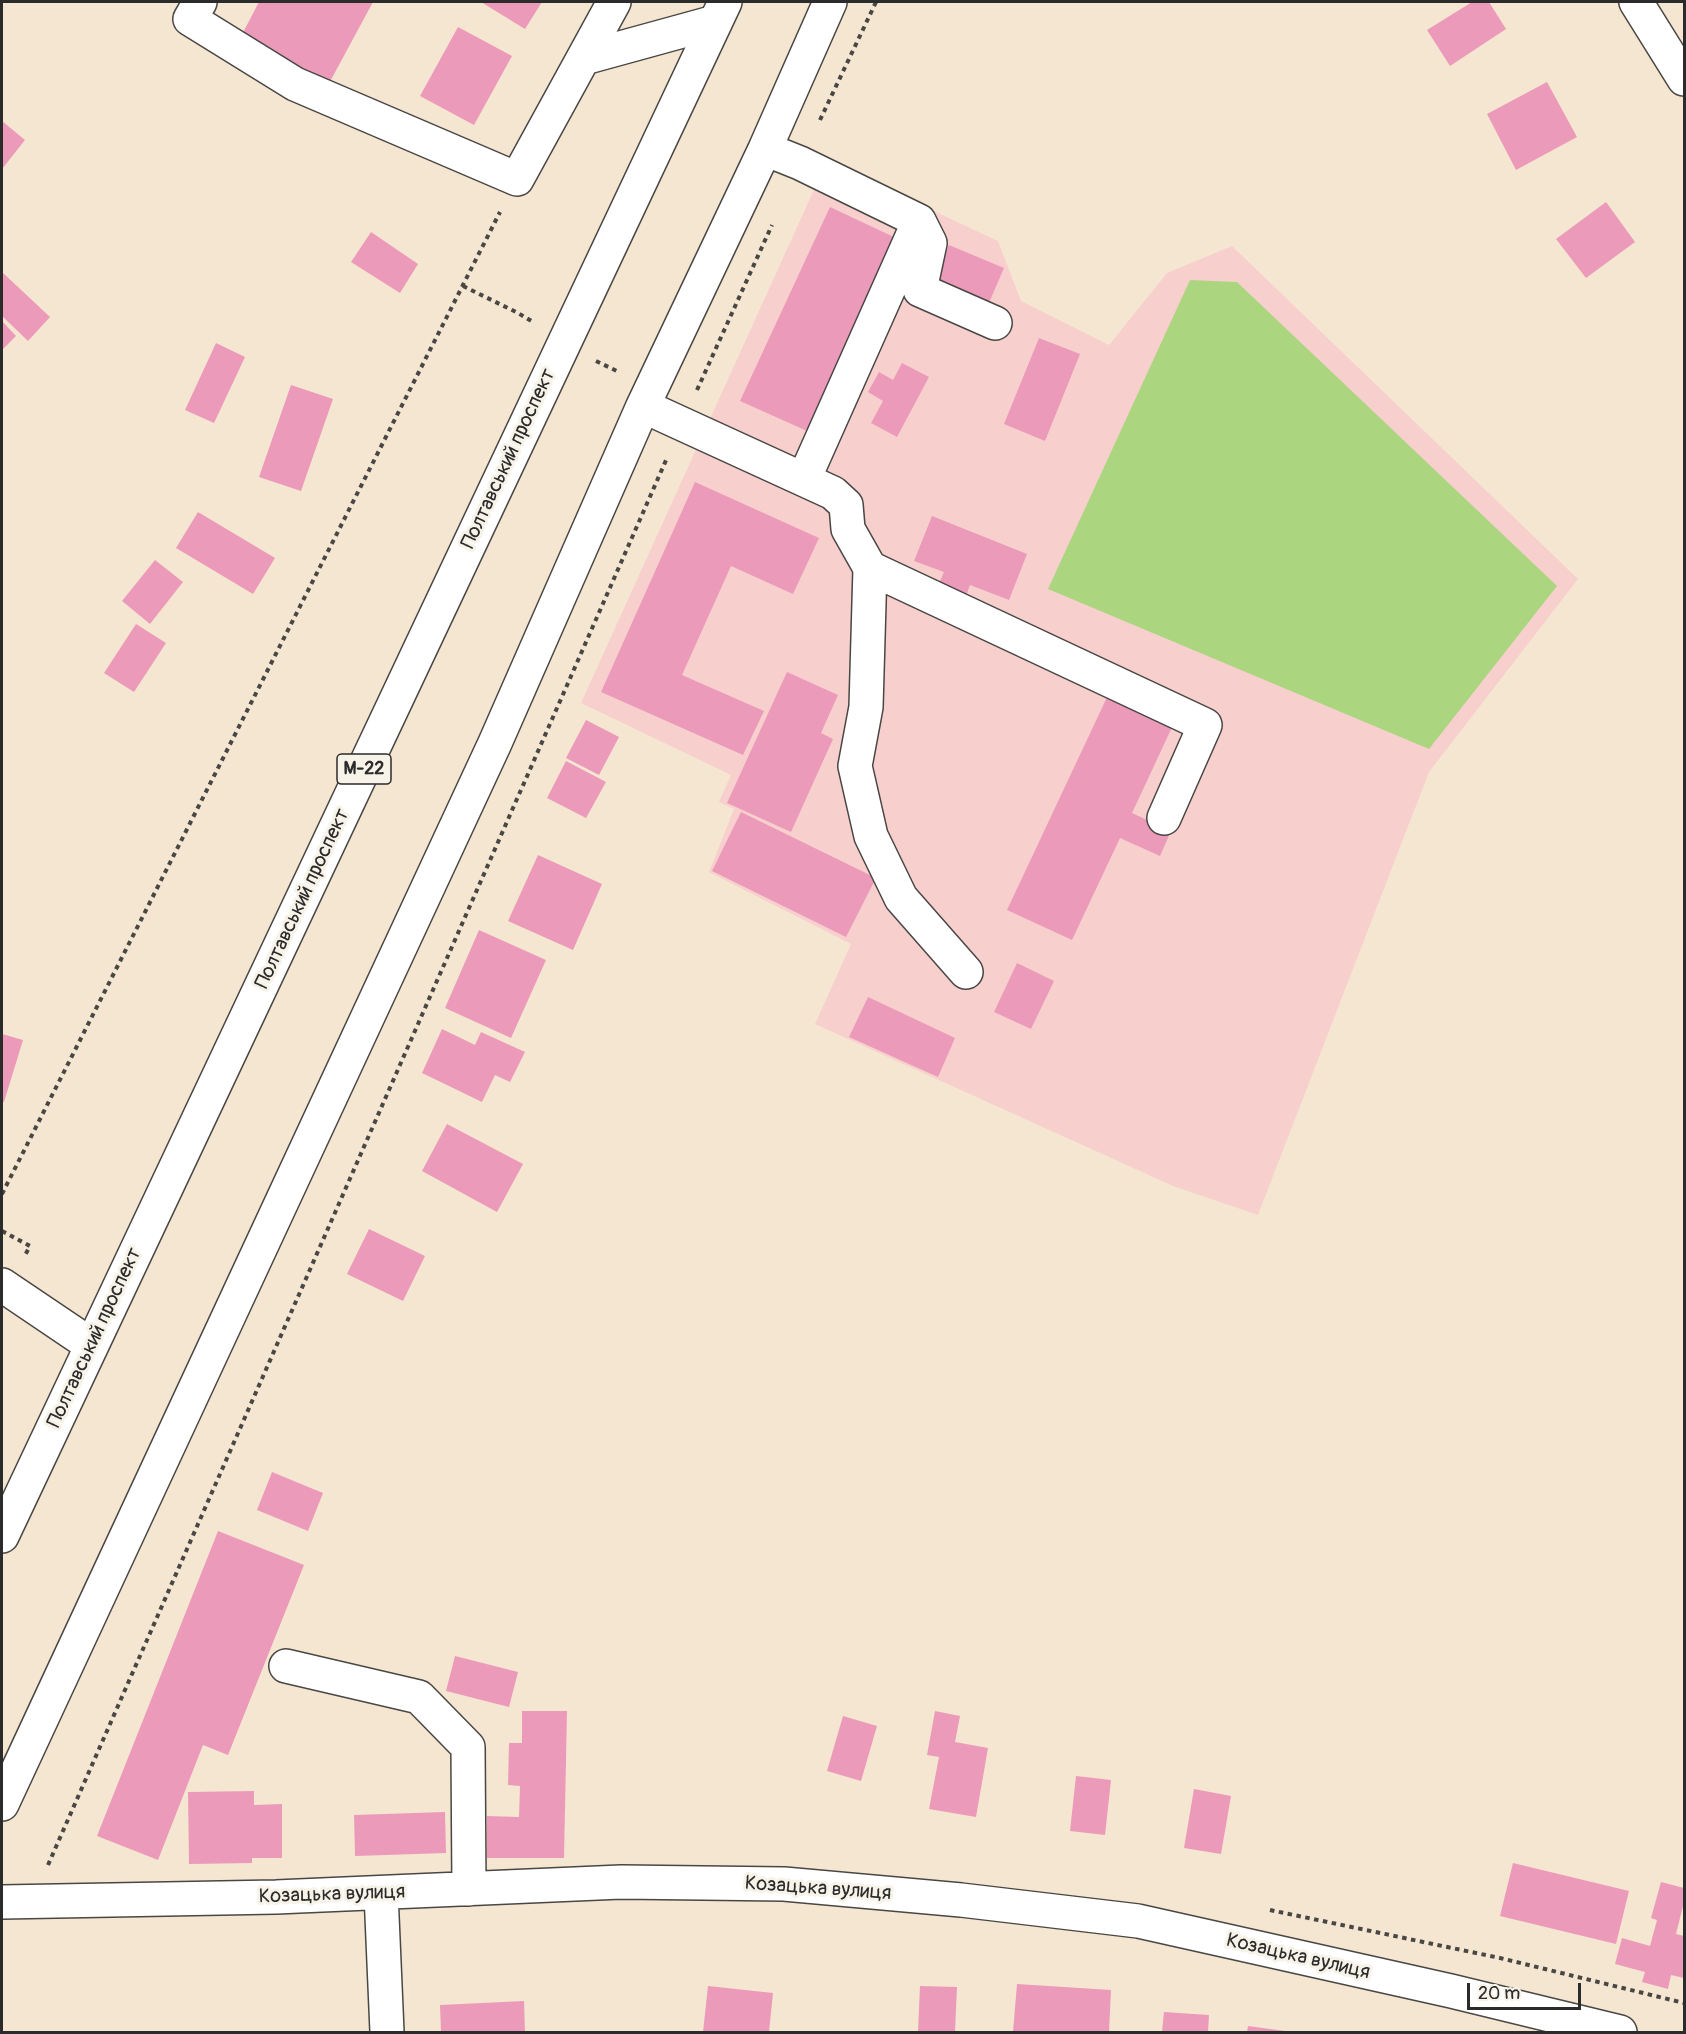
<!DOCTYPE html>
<html>
<head>
<meta charset="utf-8">
<style>
	body { margin:0 }
	#map { position:relative; width:1686px; height:2034px; overflow:hidden; background:#f5e6d1; font-family:Pangolin,sans-serif }
	canvas { display:block }
	.frame { position:absolute; inset:0; border:3px solid #2b2b2b; pointer-events:none }
	.scale { position:absolute; left:1467px; top:1983px; width:114px; height:27px; box-sizing:border-box; border:3px solid #2b2b2b; border-top:0; padding-left:8px; font-size:18px; line-height:21px; white-space:nowrap; color:#2b2b2b; -webkit-text-stroke:4px #f7f3e8; paint-order:stroke }
</style>
</head>
<body>
<div id="map">
<canvas width="1686" height="2034"></canvas>
<div class="frame"></div>
<div class="scale">20 m</div>
</div>
<script>
const ctx = document.querySelector('canvas').getContext('2d');
ctx.lineJoin = 'round';
function fillPath(path, color) {
  ctx.fillStyle = color;
  ctx.fill(path, 'evenodd');
}
function stroke(path, color, width, dash) {
  ctx.strokeStyle = color;
  ctx.lineWidth = width;
  ctx.lineCap = dash ? 'butt' : 'round';
  ctx.setLineDash(dash || []);
  ctx.stroke(path);
}
function write(font, color, halo, rows, align = 'center') {
  ctx.font = font + ' Pangolin,sans-serif';
  ctx.lineWidth = 6;
  ctx.setLineDash([]);
  ctx.textBaseline = 'middle';
  ctx.strokeStyle = halo;
  ctx.fillStyle = color;
  for (const [text, x, y, turn = 0] of rows) {
    ctx.save();
    ctx.translate(x, y);
    ctx.rotate((+turn || 0) * Math.PI / 180);
    ctx.textAlign = isNaN(turn) ? turn : align;
    if (halo) ctx.strokeText(text, 0, 0);
    ctx.fillText(text, 0, 0);
    ctx.restore();
  }
}
fillPath(new Path2D(`
	M827 161 998 241 1021 301 1109 345 1167 273 1232 246 1578 579 1429 772 1258 1215 1173 1186 815 1024 851 944 709 872 734 809 719 802 731 775 581 703Z`), '#f7d0ce');
fillPath(new Path2D(`
	M1190 280 1237 282 1557 586 1429 749 1048 589Z`), '#acd580');
fillPath(new Path2D(`
	M259 2H373L326 89 238 42Z
	M481 2H542L525 29Z
	M1472 2H1489L1506 29 1450 66 1427 30Z
	M458 27 512 56 474 125 420 96Z
	M1547 82 1577 137 1516 170 1487 114Z
	M2 121 25 140 2 169Z
	M1606 202 1635 242 1586 278 1556 239Z
	M830 207 896 238 807 431 740 401Z
	M371 232 418 264 400 293 351 262Z
	M949 245 1004 268 988 305 933 282Z
	M2 272 50 317 28 341 2 316Z
	M2 321 16 336 2 350Z
	M1039 338 1080 354 1045 441 1004 424Z
	M216 343 245 357 214 423 185 410Z
	M902 363 929 377 897 437 871 423 883 401 868 392 879 372 893 380Z
	M291 385 333 399 301 491 259 477Z
	M695 482 819 538 793 594 731 566 682 675 764 711 743 755 601 692Z
	M198 512 275 558 253 594 176 548Z
	M932 516 1027 554 1009 600 970 585 965 599 937 588 944 572 914 561Z
	M155 560 183 582 150 624 122 601Z
	M136 624 166 643 134 692 104 673Z
	M787 672 838 695 821 733 833 739 791 832 727 803Z
	M1109 693 1174 723 1132 813 1171 831 1160 856 1120 838 1072 940 1007 910Z
	M586 720 619 737 599 775 566 758Z
	M566 761 606 782 586 818 547 798Z
	M741 812 876 878 846 937 712 871Z
	M538 855 602 884 573 950 508 921Z
	M479 930 546 960 511 1038 445 1008Z
	M1017 963 1054 981 1031 1029 994 1012Z
	M868 997 955 1038 938 1077 849 1037Z
	M442 1029 475 1045 481 1032 525 1052 510 1082 495 1075 482 1102 422 1073Z
	M2 1034 23 1040 4 1102 2 1101Z
	M447 1124 523 1164 497 1212 422 1171Z
	M369 1229 425 1256 403 1301 347 1274Z
	M272 1472 323 1493 308 1531 257 1510Z
	M218 1531 304 1565 228 1755 203 1745 158 1860 97 1836Z
	M455 1656 518 1672 509 1707 446 1691Z
	M522 1711H567L564 1858H487V1816L519 1817 520 1786 508 1785 509 1743H522Z
	M935 1711 960 1716 955 1742 988 1748 976 1817 929 1809 939 1757 927 1755Z
	M843 1716 877 1726 861 1781 827 1771Z
	M1076 1776 1111 1780 1105 1835 1070 1831Z
	M1194 1789 1231 1796 1221 1854 1184 1848Z
	M254 1791V1805L282 1804V1858H252V1863L189 1864 188 1792Z
	M445 1812 446 1853 355 1856 354 1815Z
	M1513 1863 1629 1891 1616 1944 1500 1916Z
	M1661 1882 1684 1888V1902L1676 1934 1684 1936V1978L1671 1975 1668 1989 1642 1982 1645 1972 1615 1964 1622 1938 1650 1946 1657 1920 1651 1918Z
	M1017 1984 1111 1990 1109 2032H1013Z
	M708 1986 773 1993 769 2032H703Z
	M920 1986 957 1987 955 2032H918Z
	M524 2001 525 2032H441L440 2005Z
	M1164 2012 1209 2015 1208 2032H1162Z
	M1248 2026 1285 2031V2032H1247Z`), '#ec9aba');
const minor = new Path2D(`
	M200 2 190 19 295 84 517 179 614 2
	M1636 2 1684 79
	M584 58 715 22
	M765 149 800 163 919 221 930 243 920 290 995 323
	M643 406 833 493 846 505 848 529 870 568 1205 725 1164 818
	M804 479 919 221
	M870 568 866 707 855 766 871 836 901 898 966 972
	M2 1285 91 1345
	M286 1666 419 1697 468 1747 469 1889
	M2 1804 495 743 643 406 765 149 830 2
	M381 1893 387 2032
	M2 1902 276 1897 621 1882 784 1884 961 1900 1138 1921 1451 1991 1620 2032`);
const highway = new Path2D(`
	M2 1536 725 2`);
stroke(minor, '#494744', 36);
stroke(highway, '#494744', 36);
stroke(new Path2D(`
	M820 120 876 2
	M463 286 518 313 533 322
	M596 361 619 372
	M697 390 772 225
	M2 1194 500 212
	M2 1231 30 1246 24 1257
	M48 1865 667 458
	M1270 1910 1500 1958 1684 2003`), '#494744', 4, [4.5, 4.5]);
stroke(minor, '#fff', 33);
stroke(highway, '#fff', 33);
for (const [x, y, w] of [
	[364,769,54]
]) {
  const box = new Path2D();
  box.roundRect(x - w / 2, y - 15, w, 30, 4.5);
  ctx.fillStyle = '#f7f3e8';
  ctx.fill(box);
  stroke(box, '#2b2b2b', 1.5);
}
write('bold 18px', '#2b2b2b', null, [
	["М-22",364,769]
]);
write('20px', '#2b2b2b', '#f7f3e8', [
	["Полтавський проспект",509,459,-65],
	["Полтавський проспект",303,899,-65],
	["Полтавський проспект",95,1338,-65],
	["Козацька вулиця",818,1889,4],
	["Козацька вулиця",332,1895,-2],
	["Козацька вулиця",1298,1957,13]
]);
</script>
</body>
</html>
